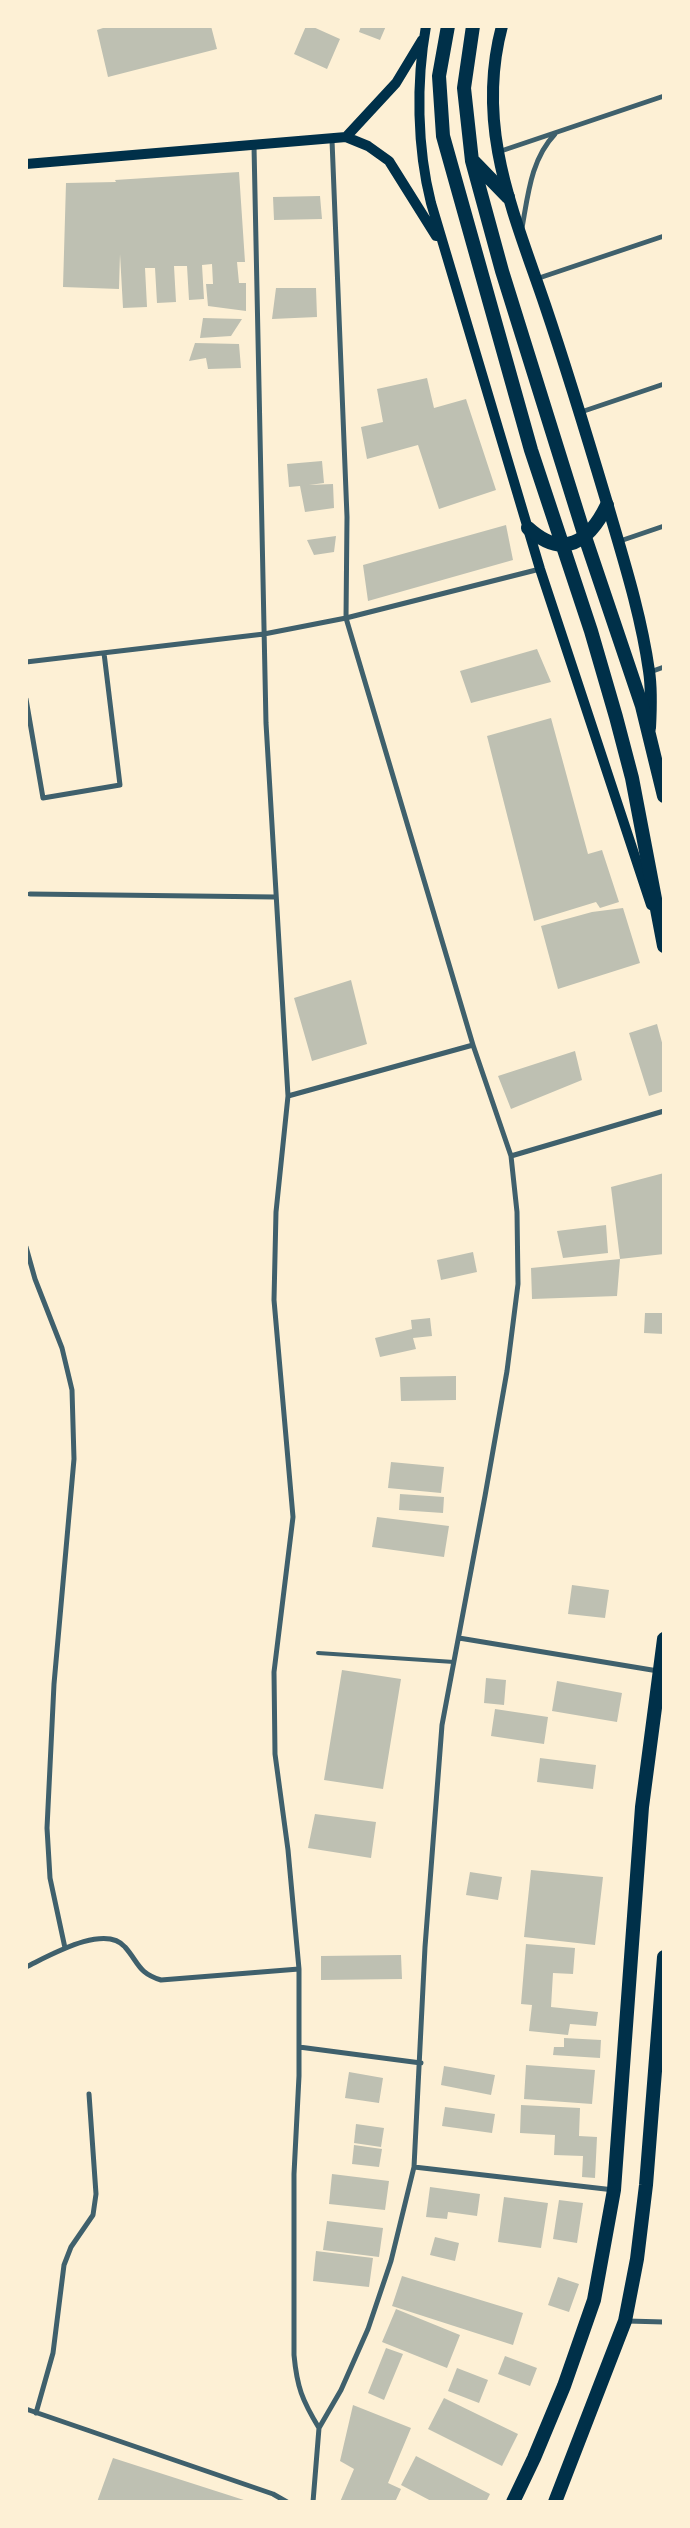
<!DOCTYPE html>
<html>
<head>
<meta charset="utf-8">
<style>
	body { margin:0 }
	#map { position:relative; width:690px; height:2528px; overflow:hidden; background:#fdf0d5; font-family:"IBM Plex Serif",serif }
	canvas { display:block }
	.frame { position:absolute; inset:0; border:28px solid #fdf0d5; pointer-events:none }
</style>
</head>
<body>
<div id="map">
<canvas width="690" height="2528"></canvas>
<div class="frame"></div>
</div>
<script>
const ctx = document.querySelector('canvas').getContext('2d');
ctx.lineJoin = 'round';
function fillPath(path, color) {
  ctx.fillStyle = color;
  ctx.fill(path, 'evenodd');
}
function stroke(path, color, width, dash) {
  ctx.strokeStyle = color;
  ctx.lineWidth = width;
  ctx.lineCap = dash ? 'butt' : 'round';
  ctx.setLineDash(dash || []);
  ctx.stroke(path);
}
fillPath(new Path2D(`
	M109 26H211L217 49 108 77 97 30Z
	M306 26H311L340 39 327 69 294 54Z
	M361 26H386L380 40 359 32Z
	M239 172 245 262H237L239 283H246V311L208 306 206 284H213L212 264 202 265 204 299 189 300 187 266H174L176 302 157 303 155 268H145L147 307 123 308 120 254 119 289 63 287 66 183 116 182 115 180Z
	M320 196 322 219 274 220 273 197Z
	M276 288H316L317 317 272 319Z
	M203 318 242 319 231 336 200 338Z
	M195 343 239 344 241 368 208 369 206 358 189 361Z
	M427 378 434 408 466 399 496 490 439 509 418 445 367 459 361 427 383 422 377 389Z
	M322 461 324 483 309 485 333 484 334 508 305 512 300 486 289 487 287 464Z
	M506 525 513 560 368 601 363 565Z
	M336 536 334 552 314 555 307 540Z
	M537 649 551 682 471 703 460 671Z
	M551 718 588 854 602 850 619 902 600 908 596 902 534 921 487 736Z
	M623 908 640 963 558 989 541 926 592 912Z
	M351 980 367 1044 312 1061 294 998Z
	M657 1024 664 1050V1091L649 1096 629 1033Z
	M575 1051 582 1080 511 1109 498 1076Z
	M664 1173V1254L620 1259 611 1187Z
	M606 1225 608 1253 563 1258 557 1231Z
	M473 1252 477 1272 441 1280 437 1260Z
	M620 1259 617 1296 532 1299 531 1268Z
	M645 1313H664V1334L644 1333Z
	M430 1318 432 1336 413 1338 416 1349 380 1357 375 1338 412 1329 411 1320Z
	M456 1376V1400L401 1401 400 1377Z
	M391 1462 444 1467 441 1493 388 1488Z
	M400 1494 444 1497 443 1513 399 1510Z
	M377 1517 449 1526 444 1557 372 1547Z
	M572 1585 609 1590 605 1618 568 1614Z
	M342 1670 401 1679 383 1789 324 1780Z
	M486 1678 506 1680 504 1705 484 1703Z
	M557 1681 622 1693 617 1722 552 1711Z
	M495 1709 548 1717 544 1744 491 1736Z
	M540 1758 596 1765 593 1789 537 1782Z
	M315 1814 376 1822 371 1858 308 1848Z
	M531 1870 603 1877 595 1945 524 1937Z
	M470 1872 502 1877 498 1900 466 1895Z
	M526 1944 575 1948 573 1974 553 1973 551 2007 598 2012 596 2026 570 2024 568 2035 529 2031 532 2005 521 2004Z
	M401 1955 402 1979 321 1980V1956Z
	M564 2038 601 2040 600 2058 553 2055 554 2047H564Z
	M526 2065 595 2070 592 2104 524 2099Z
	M444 2066 495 2075 491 2095 441 2085Z
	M349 2072 383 2078 379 2103 345 2098Z
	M521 2105 580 2108 579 2136 597 2137 595 2178 582 2177 583 2156 554 2155 555 2135 520 2133Z
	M445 2107 495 2114 492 2133 442 2126Z
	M356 2124 384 2128 381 2147 354 2143Z
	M354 2145 382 2149 379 2167 352 2164Z
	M332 2174 389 2181 385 2210 329 2204Z
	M430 2187 480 2194 477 2216 448 2212 447 2219 426 2217Z
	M504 2197 548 2203 541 2248 498 2242Z
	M559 2200 583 2203 577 2243 553 2239Z
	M327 2221 383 2228 379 2257 323 2250Z
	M435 2237 459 2243 455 2261 430 2255Z
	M316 2251 373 2258 369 2287 313 2281Z
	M402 2276 523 2313 513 2345 392 2306Z
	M558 2277 579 2284 569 2312 548 2305Z
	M396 2309 460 2335 447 2368 382 2342Z
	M386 2348 403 2354 384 2400 368 2393Z
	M505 2356 537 2368 530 2386 498 2374Z
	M457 2368 488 2380 479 2403 448 2391Z
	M444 2398 518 2434 502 2466 428 2429Z
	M353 2405 411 2428 388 2483 401 2489 395 2502H340L354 2469 340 2461Z
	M416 2456 490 2494 486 2502H433L401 2485Z
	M113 2458 247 2501V2502H97Z`), '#bec0b2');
stroke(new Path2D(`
	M318 1653 454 1662`), '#3f606c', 4);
stroke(new Path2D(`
	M254 146 266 723 288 1096
	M498 152 664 96
	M522 228C528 195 531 159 555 134
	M536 279 664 236
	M581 412 664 384
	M620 541 664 526
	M26 662 264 634 346 618 540 569
	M650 672 664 667
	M26 699 43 798 120 785 104 653
	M30 894 275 897
	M511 1156 664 1111
	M26 1247 35 1279 62 1348 72 1390 74 1459 54 1684 47 1828 50 1878 65 1948
	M459 1638 658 1671
	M26 1967C49 1956 105 1923 125 1947 139 1963 138 1973 161 1980L299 1969
	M299 2047 421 2063
	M414 2167 614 2190
	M627 2321 664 2322
	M26 2409 273 2494 287 2502
	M36 2413 53 2353 64 2265 71 2247 93 2215 96 2194 89 2094
	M319 2428C302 2400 297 2387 294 2355V2174L299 2076V1969L288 1850 275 1754 274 1672 293 1517 274 1300 276 1212 288 1096 473 1045
	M313 2502 319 2428 341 2390 368 2329 391 2261 414 2167 425 1947 442 1725 485 1496 507 1371 518 1284 517 1212 511 1156 473 1045 346 618 347 517 332 140`), '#3f606c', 5);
stroke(new Path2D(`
	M426 26C416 82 417 148 431 203L540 569 651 905
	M346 137 396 83 422 40
	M26 164 346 137 368 146 389 161 436 236`), '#003049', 10);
stroke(new Path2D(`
	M502 26C475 127 513 211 545 305 567 370 587 436 607 503 623 558 641 614 649 671 652 690 651 709 650 728`), '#003049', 12);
stroke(new Path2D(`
	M448 26 439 76 443 136 531 450 591 631 616 717 632 778 664 946
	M473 26 464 88 472 161 502 271 585 537 642 706 664 796
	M474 162 508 197
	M528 528C563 560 589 542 607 505
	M513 2502 534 2458 564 2386 594 2300 614 2190 642 1807 664 1639
	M555 2502 625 2321 637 2259 646 2185 664 1957`), '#003049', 14);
</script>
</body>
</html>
